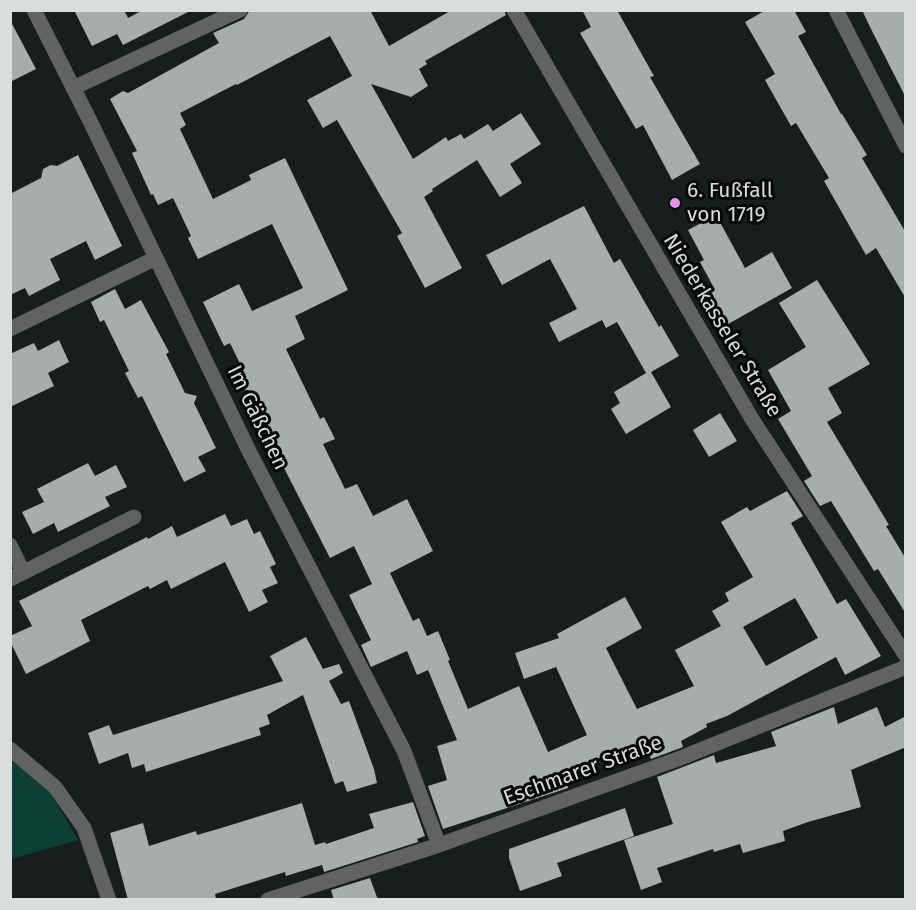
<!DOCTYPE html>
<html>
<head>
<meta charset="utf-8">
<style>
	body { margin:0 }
	#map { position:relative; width:916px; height:910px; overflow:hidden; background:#181e1c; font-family:"Fira Sans",sans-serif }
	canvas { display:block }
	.frame { position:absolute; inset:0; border:12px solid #d9dddb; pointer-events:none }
</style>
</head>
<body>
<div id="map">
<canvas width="916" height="910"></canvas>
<div class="frame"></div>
</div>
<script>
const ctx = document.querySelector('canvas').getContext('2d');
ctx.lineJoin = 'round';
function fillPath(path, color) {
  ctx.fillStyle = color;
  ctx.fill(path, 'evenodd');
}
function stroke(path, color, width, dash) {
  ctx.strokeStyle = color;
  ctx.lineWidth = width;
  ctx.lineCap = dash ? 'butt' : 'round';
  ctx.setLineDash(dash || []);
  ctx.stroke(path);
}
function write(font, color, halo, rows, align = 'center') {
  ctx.font = font + ' "Fira Sans",sans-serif';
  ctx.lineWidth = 6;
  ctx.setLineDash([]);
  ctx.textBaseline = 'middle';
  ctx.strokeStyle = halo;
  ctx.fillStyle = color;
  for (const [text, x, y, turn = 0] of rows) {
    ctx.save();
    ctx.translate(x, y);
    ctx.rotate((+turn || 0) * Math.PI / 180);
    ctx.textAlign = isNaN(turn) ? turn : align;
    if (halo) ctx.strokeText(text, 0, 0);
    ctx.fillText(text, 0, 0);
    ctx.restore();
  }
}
fillPath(new Path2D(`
	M10 759 51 794 78 840 11 859Z`), '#0c4035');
fillPath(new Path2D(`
	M74 10H124L128 18 143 10H192L123 45 117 34 92 46Z
	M250 10H370L389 46 452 10H504L506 15 425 61 427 64 419 69 428 86 411 97 371 84 413 159 446 137 448 141 461 134 464 139 488 124 493 131 521 113 541 144 510 164 522 183 500 197 477 160 432 189 433 191 424 197 462 268 425 288 397 236 402 233 337 120 323 128 307 100 352 76 330 36 237 85 236 84 180 113 186 125 180 129 213 199 251 180 249 175 285 158 338 269 348 290 295 316 305 339 286 349 320 419 324 417 335 439 323 444 345 489 357 484 373 516 407 499 433 551 390 573 413 621 419 618 427 636 438 631 450 660 448 661 468 709 519 686 548 752 587 735 556 667 524 679 515 653 559 638 557 634 625 597 642 628 606 648 637 709 694 686 675 650 721 626 712 611 729 601 725 593 753 577 721 522 747 507 750 511 787 491 803 516 791 523 837 604 846 599 881 656 845 675 836 657 727 716 706 724 707 727 681 741 683 747 651 759 646 744 623 753 621 749 563 773 568 788 443 829 428 786 447 780 437 746 457 740 428 670 417 675 407 651 371 667 361 645 371 640 349 595 372 584 354 546 330 558 282 464 286 462 251 391 239 388 245 374 230 343 224 346 203 302 239 284 252 311 303 288 272 224 198 259 188 238 191 236 173 198 158 205 153 194 151 195 132 153 137 151 110 99 123 91 128 93 219 43 213 33 244 19ZM795 598 818 638 766 666 743 627Z
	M582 10H617L654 76 650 77 700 164 672 180 643 125 636 129 580 33 591 27Z
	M766 10H794L806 32 798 36 841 114H842L867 155 862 158 906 233V299L876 248 866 255 824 181 829 178 796 123 791 126 765 80 775 74 745 22Z
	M862 10H906V98L870 27Z
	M10 20 36 69 10 82Z
	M78 155 122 246 95 260 86 241 50 259 60 280 29 296 25 288 10 295V194L41 178 43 169 51 165 57 166Z
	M584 206 614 263 620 259 659 327 661 325 679 356 651 372 671 407 626 434 611 409 620 403 614 392 646 373 617 322 606 328 602 320 559 342 549 323 577 309 550 259 502 285 486 255Z
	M716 215 745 268 772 252 792 288 721 328 702 295 714 288 700 262 704 260 688 230Z
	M817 280 870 364 828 388 842 413 827 422 889 525 886 526 906 559V614L878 569 874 571 831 501 820 506 804 481 812 476 778 419 791 411 768 370 806 347 779 303Z
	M115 289 125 309 141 300 169 352 166 354 185 393 197 396 194 403 216 448 198 457 206 471 184 482 142 396 138 398 125 373 129 371 104 320 100 322 91 302Z
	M59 340 69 362 48 373 54 386 10 407V354L34 343 38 351Z
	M720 413 737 441 709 457 693 430Z
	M88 463 95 476 116 465 127 487 105 497 110 506 58 532 54 523 33 534 22 512 44 502 37 489Z
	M225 514 231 526 247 519 254 534 260 531 276 564 270 567 278 583 262 590 268 602 249 612 225 562 171 589 167 580 150 589 148 586 81 620 90 641 26 674 10 641V636L32 626 19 601 147 537 148 539 172 526 177 537Z
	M306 637 323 669 339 664 343 673 329 681 341 704 349 701 374 769 377 783 347 792 343 781 335 784 303 695 267 715 270 724 259 728 261 735 146 772 144 764 132 768 128 753 99 764 88 733 109 725 113 735 283 681 270 656Z
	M834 707 838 724 877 707 885 727 906 716V747L851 770 861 807 808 822 783 831 785 841 743 853 740 844 714 852 713 849 657 868 662 882 641 890 624 840 673 824 657 777 714 755 716 763 776 746 771 732Z
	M413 802 425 836 417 839 418 842 324 872 322 865 286 876 285 872 215 894 216 900H128L110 833 143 823 149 846 196 831 197 835 218 829 302 803 315 845 325 842 326 844 374 828 369 814Z
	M625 808 634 836 557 863 562 876 520 891 509 858V849Z
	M370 878 378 900H334L331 890Z`), '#a6adaa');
stroke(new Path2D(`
	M34 10 90 121 249 451 404 751 439 845
	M514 10 752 419 906 656
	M836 10 906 146
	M73 88 240 10
	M10 329 156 258
	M10 545 23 572
	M10 579 134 517
	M10 749 55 787 84 828 109 900
	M268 900 439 845 678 759 906 667`), '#606362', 15);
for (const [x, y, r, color] of [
	[675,203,6,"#ef8bf7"]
]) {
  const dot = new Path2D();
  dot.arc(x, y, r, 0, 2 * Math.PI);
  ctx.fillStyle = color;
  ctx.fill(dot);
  stroke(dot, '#060707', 2);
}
write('21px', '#d9dddb', '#060707', [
	["6. Fußfall",687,191],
	["von 1719",687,215]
], 'left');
write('21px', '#d9dddb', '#060707', [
	["Niederkasseler Straße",722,326,59],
	["Im Gäßchen",257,418,64],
	["Eschmarer Straße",583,771,-20]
]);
</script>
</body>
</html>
